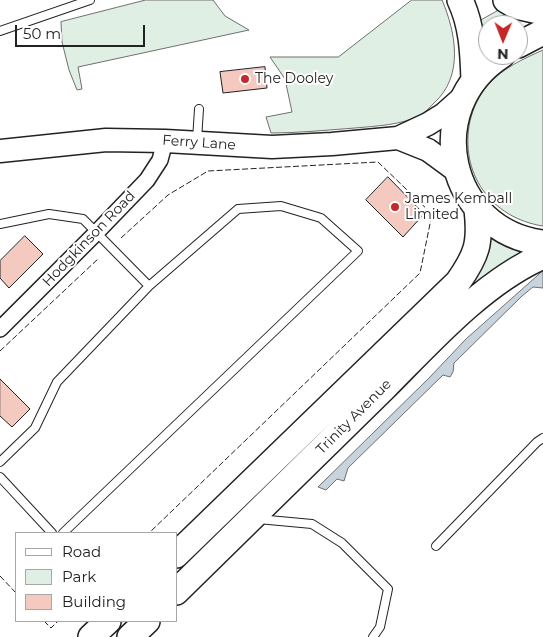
<!DOCTYPE html>
<html>
<head>
<meta charset="utf-8">
<style>
	body { margin:0 }
	#map { position:relative; width:543px; height:637px; overflow:hidden; background:#fff; font-family:Montserrat,sans-serif }
	canvas { display:block }
	.legend { position:absolute; left:15px; top:532px; width:162px; height:90px; box-sizing:border-box; background:#fff; border:1px solid #a7a7a7; margin:0; padding:6px 9px; list-style:none; font-size:15px; color:#222 }
	.legend li { display:flex; align-items:center; gap:10px; height:25px }
	.legend b { width:25px; border:1px solid #a7a7a7 }
	.north { position:absolute; left:478px; top:15px; width:50px; height:50px; box-sizing:border-box; background:#fff; border:1px solid #a7a7a7; border-radius:50%; rotate:181deg; font-size:14px; font-weight:700; line-height:20px; text-align:center; color:#222 }
	.north::after { content:''; display:block; margin:auto; width:18px; height:22px; background:#c62828; clip-path:polygon(50% 0,100% 100%,50% 72%,0 100%) }
	.scale { position:absolute; left:15px; top:25px; width:130px; height:22px; box-sizing:border-box; border:2px solid #222; border-top:0; padding-left:6px; font-size:15px; line-height:18px; white-space:nowrap; color:#222; -webkit-text-stroke:4px #fff; paint-order:stroke }
</style>
</head>
<body>
<div id="map">
<canvas width="543" height="637"></canvas>
<ul class="legend">
<li><b style="height:6px;background:#fff"></b>Road</li>
<li><b style="height:14px;background:#e0efe3"></b>Park</li>
<li><b style="height:14px;background:#f3c9c0"></b>Building</li>
</ul>
<div class="north">N</div>
<div class="scale">50 m</div>
</div>
<script>
const ctx = document.querySelector('canvas').getContext('2d');
ctx.lineJoin = 'round';
function fillPath(path, color) {
  ctx.fillStyle = color;
  ctx.fill(path, 'evenodd');
}
function stroke(path, color, width, dash) {
  ctx.strokeStyle = color;
  ctx.lineWidth = width;
  ctx.lineCap = dash ? 'butt' : 'round';
  ctx.setLineDash(dash || []);
  ctx.stroke(path);
}
function write(font, color, halo, rows, align = 'center') {
  ctx.font = font + ' Montserrat,sans-serif';
  ctx.lineWidth = 4;
  ctx.setLineDash([]);
  ctx.textBaseline = 'middle';
  ctx.strokeStyle = halo;
  ctx.fillStyle = color;
  for (const [text, x, y, turn = 0] of rows) {
    ctx.save();
    ctx.translate(x, y);
    ctx.rotate((+turn || 0) * Math.PI / 180);
    ctx.textAlign = isNaN(turn) ? turn : align;
    if (halo) ctx.strokeText(text, 0, 0);
    ctx.fillText(text, 0, 0);
    ctx.restore();
  }
}
const green = new Path2D(`
	M146 0H213L225 16 249 30 78 67 82 89 77 90 69 70 62 42 61 22Z
	M412 0H442C456 33 464 76 434 103 429 108 425 113 419 116 400 125 377 126 355 128 327 130 299 133 271 133L266 117 292 112 285 79 270 57H338Z
	M501 9 516 17 517 25H488V41L481 37 478 22Z
	M543 50V226C491 218 459 173 470 121 473 108 479 95 489 84 503 68 523 59 543 50Z
	M488 234 500 242 526 252 474 286 470 280Z`);
fillPath(green, '#e0efe3');
stroke(green, '#6f6f6f', 1);
const water = new Path2D(`
	M543 271V288L533 287 522 296 454 363 453 372 450 377 443 375 348 468 344 481 337 479 326 490 318 487 429 378 466 339Z`);
fillPath(water, '#c7d3dd');
stroke(water, '#6f6f6f', 1);
const building = new Path2D(`
	M265 67 267 88 223 93 220 72Z
	M388 177 424 214 403 237 366 200Z
	M25 236 43 254 9 288 0 278V261Z
	M0 379 30 409 12 427 0 416Z`);
fillPath(building, '#f3c9c0');
stroke(building, '#222', 1);
const lane = new Path2D(`
	M0 31 90 0
	M197 140 199 109
	M0 224 49 214 83 219 149 286
	M0 462 35 428 57 382 149 286 238 209 281 206 321 218 358 251 63 533
	M0 477 52 533
	M258 519 312 524 342 543 388 589 380 627 373 637
	M436 546 537 442 543 438`);
const street = new Path2D(`
	M0 329 96 233 147 180 160 160 165 141`);
const secondary = new Path2D(`
	M398 138 428 150 458 172
	M0 151 106 140 165 141 272 147 332 144 398 138 428 124 444 114 462 98`);
const primary = new Path2D(`
	M460 0C472 25 473 52 474 80
	M506 0 516 6 543 12
	M518 45 543 32
	M502 55C420 108 447 231 543 243
	M176 555 458 282C477 255 481 243 477 209
	M176 592C246 524 314 456 384 388 430 342 483 282 543 256
	M91 637 108 621
	M130 637 147 621`);
stroke(lane, '#222', 10);
stroke(street, '#222', 18);
stroke(secondary, '#222', 25);
stroke(primary, '#222', 28);
stroke(lane, '#fff', 8);
stroke(street, '#fff', 15);
stroke(secondary, '#fff', 22);
stroke(primary, '#fff', 25);
stroke(new Path2D(`
	M121 238 168 195 208 171 378 162 432 214 420 273 149 533
	M0 351 99 258
	M0 576 16 593
	M44 621 51 628 58 621`), '#222', 1, [6, 2.5]);
for (const [x, y, r, color] of [
	[245,79,5,"#c62828"],
	[395,207,5,"#c62828"]
]) {
  const dot = new Path2D();
  dot.arc(x, y, r, 0, 2 * Math.PI);
  ctx.fillStyle = color;
  ctx.fill(dot);
  stroke(dot, '#fff', 2);
}
write('14px', '#222', '#fff', [
	["The Dooley",255,79],
	["James Kemball",405,199],
	["Limited",405,215]
], 'left');
write('14px', '#222', '#fff', [
	["Ferry Lane",199,143,4],
	["Hodgkinson Road",89,239,-46],
	["Trinity Avenue",354,417,-45]
]);
</script>
</body>
</html>
